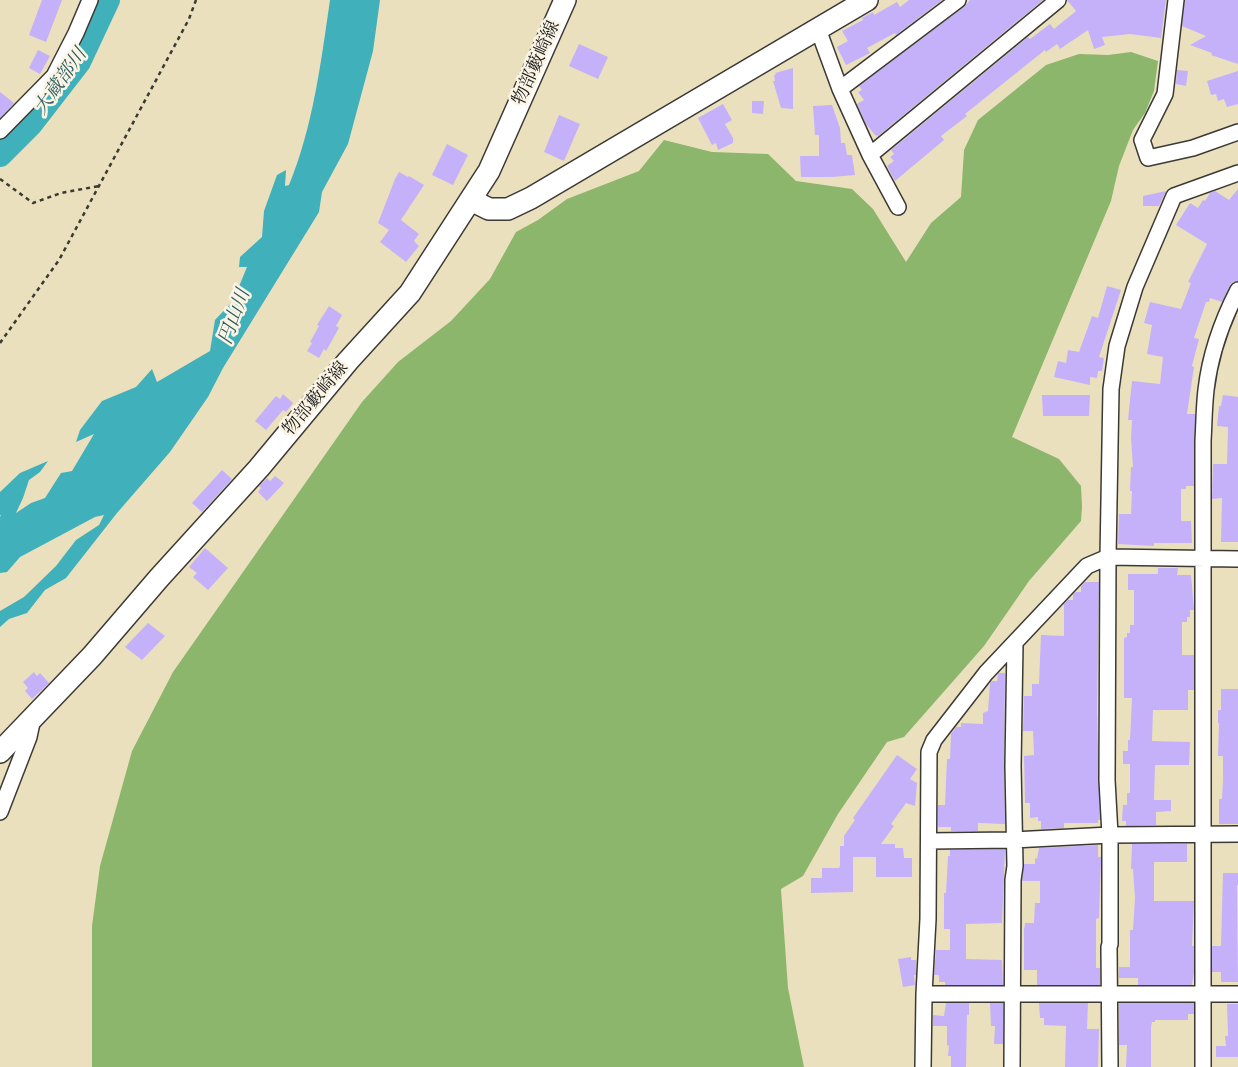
<!DOCTYPE html>
<html>
<head>
<meta charset="utf-8">
<style>
	body { margin:0 }
	canvas { display:block; background:#eae0bd }
</style>
</head>
<body>
<canvas width="1238" height="1067"></canvas>
<script>
const ctx = document.querySelector('canvas').getContext('2d');
ctx.lineJoin = 'round';
function fillPath(path, color) {
  ctx.fillStyle = color;
  ctx.fill(path, 'evenodd');
}
function stroke(path, color, width, dash) {
  ctx.strokeStyle = color;
  ctx.lineWidth = width;
  ctx.lineCap = dash ? 'butt' : 'round';
  ctx.setLineDash(dash || []);
  ctx.stroke(path);
}
function write(font, color, halo, rows, align = 'center') {
  ctx.font = font + ' "IM FELL French Canon","Noto Serif JP",serif';
  ctx.lineWidth = 5;
  ctx.setLineDash([]);
  ctx.textBaseline = 'middle';
  ctx.strokeStyle = halo;
  ctx.fillStyle = color;
  for (const [text, x, y, turn = 0] of rows) {
    ctx.save();
    ctx.translate(x, y);
    ctx.rotate((+turn || 0) * Math.PI / 180);
    ctx.textAlign = isNaN(turn) ? turn : align;
    if (halo) ctx.strokeText(text, 0, 0);
    ctx.fillText(text, 0, 0);
    ctx.restore();
  }
}
fillPath(new Path2D(`
	M1131 52 1158 61 1154 91 1145 113 1133 130 1119 166 1111 201 1012 437 1059 459 1081 486 1082 507 1081 521 1029 581 984 646 904 737 887 742 838 814 803 876 781 889 788 988 804 1067H92V926L100 866 132 751 173 672 362 402 398 362 451 321 490 279 516 232 538 220 567 199 639 171 664 140 712 152 768 154 796 181 852 189 873 209 906 262 931 223 961 197 964 150 978 120 1046 65 1079 54 1108 55Z`), '#8cb66c');
fillPath(new Path2D(`
	M330 0H380L373 51 348 144 322 192 319 212 223 368 208 397 170 452 117 513 66 578 45 590 27 613 9 619 0 627V611L24 597 56 566 76 540 99 525 104 515 95 517 20 557 7 572 0 573V517L1 515H0V492L20 473 48 461 40 472 29 480 23 498 16 513 31 503 45 498 61 473 72 471 94 434 76 442 80 430 102 401 136 387 152 369 157 382 210 351 215 320 233 301 247 267H239L240 257 262 237 264 211 277 175 286 170 285 186 289 185C313 127 321 62 330 0Z`), '#40b0ba');
stroke(new Path2D(`
	M0 155 31 124 79 62 108 0`), '#40b0ba', 24);
fillPath(new Path2D(`
	M42 0H62L46 42 29 35Z
	M909 0H942L896 35 895 33 867 48 870 53 846 65 837 47 848 41 842 31 863 20 862 18 873 12 874 15 897 2 900 7Z
	M970 0H1043L878 136 875 135 866 124 857 104 864 100 858 92 862 90 859 86 964 7Z
	M1067 0H1166L1161 38 1130 34 1102 37 1105 45 1094 49 1088 30 1060 49 1057 44 1046 52 1045 50 965 114 967 116 941 136 944 140 895 181 887 166 894 161 890 157 894 154 891 150 1028 37 1030 39 1050 24 1054 29 1076 11Z
	M1185 0H1238V64L1211 55 1212 53 1190 45 1206 36 1182 26Z
	M579 44 608 57 598 79 569 66Z
	M38 50 50 56 40 74 29 68Z
	M793 68V109L781 108 773 81H775L774 75H776L775 73Z
	M1177 70 1188 71 1186 86 1176 84Z
	M1238 71V104L1227 107 1224 99 1218 101 1216 94 1211 95 1207 81Z
	M0 92 14 103 0 118Z
	M752 101H764L763 114 752 113Z
	M723 104 732 120 725 124 733 138V143L718 150 716 143 712 145 698 118Z
	M832 105 840 128 841 143H845L847 155H852L855 175 832 177H801L800 156H819V135H815L813 106Z
	M559 115 580 124 564 161 544 152Z
	M447 144 468 155 453 185 432 175Z
	M399 172 408 177 409 176 424 185 401 220 419 234 414 241 419 246 406 262 380 242 389 230 378 223 395 179Z
	M1238 189V281L1233 282 1230 285 1222 302 1210 298 1209 302H1206L1194 338 1199 339 1192 366 1194 367 1187 414H1195L1194 486H1186V489H1181V521H1191L1192 543H1154V546L1118 544 1119 514H1131L1132 491H1130L1131 467H1133L1131 438 1132 420H1128L1132 381 1160 384 1163 357 1147 354 1152 325 1144 323 1150 302 1181 309 1191 283 1188 282 1207 244 1176 225 1190 203 1198 208 1203 200 1205 201 1210 193 1215 191 1229 200Z
	M1166 191 1159 206H1143V196Z
	M1107 286 1121 290 1099 357 1104 358 1102 371H1098L1097 378 1090 377V385L1054 377 1058 361 1066 363 1068 350 1079 352 1092 316 1098 318Z
	M329 306 342 315 336 326 339 328 326 351 324 349 319 358 307 351 312 343 310 342 319 326 317 325Z
	M283 394 293 403 286 412 283 410 266 430 255 421 276 396 280 399Z
	M1042 395H1090L1089 416H1043Z
	M1223 395 1238 397V542H1221L1222 498 1212 499 1213 464H1227L1228 427 1217 426 1219 406H1221Z
	M222 470 232 479 202 512 192 503Z
	M275 476 284 483 267 501 258 492 261 488 259 486 267 478 270 481Z
	M205 548 228 568 208 590 193 577 197 573 189 567Z
	M1158 568H1178L1177 575H1191L1194 610H1190V617H1187V622H1182V655H1194V690H1188V710H1153L1152 741 1190 742 1189 765H1155L1154 800H1171V811L1156 812V825L1126 826V821H1122L1123 805H1127V793H1130V764H1123V751H1128V740H1130L1132 698H1124V638L1127 637V633H1130V625H1134V590H1128V574H1158Z
	M1085 582H1099L1097 710 1100 820H1098V823H1064V828L1041 829V821H1038V817L1030 818V803H1025L1024 756 1034 755 1033 731H1023L1024 696H1032V684H1039L1041 635 1064 636V604L1068 600H1073V594L1076 592H1081V586Z
	M148 623 165 636 142 660 125 647Z
	M34 672 37 676 40 673 49 683 32 699 25 691 28 688 23 682Z
	M999 673H1005L1004 766 1005 824 978 823V831H951V827H938V805H945L947 759H950L951 734 956 727H961V723L983 724V713L988 711 990 683 992 681H997L998 674Z
	M1221 689H1238V824H1219V799H1222L1223 780V756H1218L1219 723H1218V710H1221Z
	M897 755 917 769 910 779 917 783 915 806 906 803 891 824 894 826 881 844H895V848H903L904 858H912V877H876V857H853V892L811 893V878H822V868H839L840 866V846H844V836L855 820 853 818Z
	M1132 844H1187V862H1154V901H1194L1192 946H1194V972L1192 985H1138V978H1119V967H1130V930H1133L1135 898 1133 869H1131Z
	M1098 845V857H1101V861L1099 918 1096 919V968H1100V985H1037V970H1024V930L1025 923H1034L1035 903H1040V881H1022L1024 864H1035V858L1037 859 1039 848Z
	M1005 849 1002 923 966 924V959L1002 960 1003 985H945V982H939V975H934L936 950H950V929H944V893H946L948 856H950V850Z
	M1223 873H1238V885H1237L1238 982H1222L1221 981V972H1212V946H1221Z
	M911 957V960H916V975H914L915 985 903 987 898 959Z
	M946 1003H969V1015H967L966 1067H951V1056H948L949 1045 947 1046V1026H933V1015L944 1016Z
	M990 1003H1003V1044H994L995 1026H991Z
	M1039 1003H1088L1087 1029H1099L1098 1067H1065L1066 1026 1044 1025V1018H1040Z
	M1119 1003H1194V1014H1188V1020H1155V1022H1152L1151 1027V1067H1126L1127 1045H1119Z
	M1227 1004H1238V1057H1216V1046H1226L1225 1036H1228Z`), '#c5b1f9');
const street = new Path2D(`
	M1176 0 1165 94 1142 140 1148 158 1193 148 1238 132
	M818 29 840 89 870 155 898 207
	M840 89 958 0
	M0 131 54 76 76 33 90 0
	M870 155 1058 0
	M0 812 29 737 33 718
	M929 841 1013 840 1110 835 1238 834
	M924 994H1238
	M923 1067 924 994 928 919 929 752 934 740 986 673 1087 566 1108 557 1238 559
	M1012 1067 1013 880 1015 866 1013 766 1015 643
	M1110 1067 1109 947 1110 944V835L1107 780 1108 557 1111 389 1117 346 1135 287 1174 196 1238 173
	M1203 1067V441C1204 424 1204 407 1206 390 1210 355 1222 321 1238 290`);
const secondary = new Path2D(`
	M471 200 489 209H508L531 198 867 0
	M0 752 92 656 159 578 259 468 348 361 410 293 489 171 565 0`);
stroke(street, '#3b3934', 18);
stroke(secondary, '#3b3934', 24);
stroke(new Path2D(`
	M0 179 33 203 61 193 99 186
	M0 343 59 260 189 19 196 0`), '#3b3934', 2.5, [4, 4]);
stroke(street, '#fff', 15);
stroke(secondary, '#fff', 21);
write('18px', '#1c1c1c', '#fcf5e5', [
	["物部藪崎線",537,63,-66],
	["物部藪崎線",316,399,-50]
]);
write('italic 19px', '#2c5f63', '#fcf5e5', [
	["大蔵部川",61,82,-55],
	["円山川",235,317,-70]
]);
</script>
</body>
</html>
